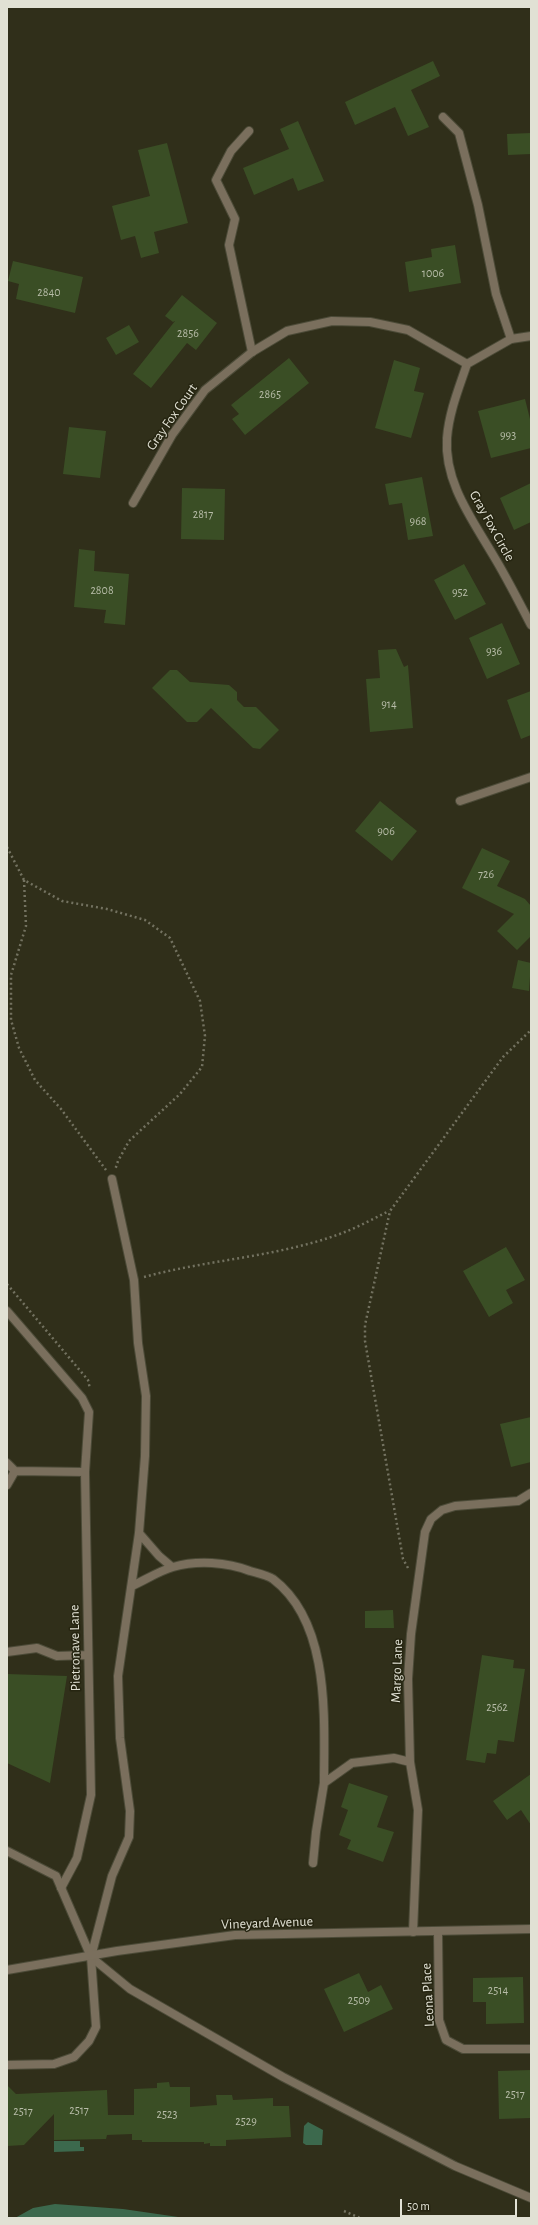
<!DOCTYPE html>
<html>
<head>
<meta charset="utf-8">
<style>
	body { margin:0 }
	#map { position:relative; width:538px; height:2225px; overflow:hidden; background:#302f1a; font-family:"Alegreya Sans",sans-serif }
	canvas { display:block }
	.frame { position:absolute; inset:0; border:8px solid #e1e1d4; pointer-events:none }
	.scale { position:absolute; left:400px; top:2199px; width:117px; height:18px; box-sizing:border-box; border:2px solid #e1e1d4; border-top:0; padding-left:5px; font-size:12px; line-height:14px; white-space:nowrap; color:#e1e1d4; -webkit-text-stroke:3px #262511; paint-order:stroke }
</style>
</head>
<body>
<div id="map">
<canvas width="538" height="2225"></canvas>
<div class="frame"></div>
<div class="scale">50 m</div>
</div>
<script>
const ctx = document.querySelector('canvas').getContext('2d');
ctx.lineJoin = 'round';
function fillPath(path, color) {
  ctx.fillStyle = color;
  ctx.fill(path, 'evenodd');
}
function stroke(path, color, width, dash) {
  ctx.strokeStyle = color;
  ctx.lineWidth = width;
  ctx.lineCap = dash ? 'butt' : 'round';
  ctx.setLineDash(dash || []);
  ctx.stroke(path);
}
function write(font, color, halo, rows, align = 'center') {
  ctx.font = font + ' "Alegreya Sans",sans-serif';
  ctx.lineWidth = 3;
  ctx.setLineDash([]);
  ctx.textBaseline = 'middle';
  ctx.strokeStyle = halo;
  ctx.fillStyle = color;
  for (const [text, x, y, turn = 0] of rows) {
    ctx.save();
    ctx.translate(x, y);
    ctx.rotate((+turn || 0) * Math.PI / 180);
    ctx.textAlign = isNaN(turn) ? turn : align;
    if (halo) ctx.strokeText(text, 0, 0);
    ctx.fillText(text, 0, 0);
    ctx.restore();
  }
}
fillPath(new Path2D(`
	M308 2122 323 2130 322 2145H306L303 2143 304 2126Z
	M54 2141H80V2147H84V2151L54 2152Z
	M55 2204 123 2209 185 2218H15L33 2208Z`), '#3c694d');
fillPath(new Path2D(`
	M433 61 440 76 411 90 429 127 408 136 395 107 355 125 345 102Z
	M298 121 324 181 298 191 293 178 254 195 243 168 289 149 280 129Z
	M531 133V154L508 155 507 134Z
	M167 143 188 223 154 232 159 253 141 258 135 236 121 240 112 206 150 196 138 150Z
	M455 245 461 283 409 292 405 262 432 257 431 249Z
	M13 261 83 277 75 313 16 299 19 284 8 281Z
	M182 295 217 323 196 350 187 343 151 388 133 374 175 321 173 322 165 316Z
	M129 325 139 342 116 355 106 338Z
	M289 358 309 383 245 435 232 419 239 414 231 405Z
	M394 360 420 368 414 391 424 393 411 438 375 428Z
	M525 399 531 423V448L491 458 478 411Z
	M69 427 106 431 100 478 63 474Z
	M422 477 433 536 408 540 402 503 389 505 385 484Z
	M531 483V522L514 530 500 498Z
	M182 488 225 489 224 540 181 539Z
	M79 549 95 551 94 571 129 574 125 625 104 623 106 610 74 607Z
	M464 564 486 604 455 620 434 580Z
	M502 623 520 664 487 679 469 638Z
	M396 649 404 667 408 665 413 728 370 732 366 679 380 678 378 650Z
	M170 670H177L190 682 229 685 237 692V700L244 707H256L279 730 260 749 253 748 211 708 197 722H187L152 688Z
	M531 691V735L521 739 507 700Z
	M380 801 417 831 392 861 355 831Z
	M482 848 510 861 497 886 525 899 531 906V936L517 950 497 931 514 914 462 888Z
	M518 960 531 963 529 991 512 988Z
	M506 1247 525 1280 506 1290 513 1303 489 1317 463 1271Z
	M531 1417V1462L511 1467 500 1424Z
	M393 1610 394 1628H365V1611Z
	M482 1655 514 1660 513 1668 525 1669 514 1742 498 1740 496 1754 487 1753 485 1763 466 1760Z
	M7 1674 67 1676 50 1783 7 1763Z
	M531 1774V1825L521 1810 507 1820 493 1801Z
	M349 1783 388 1796 377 1827 394 1832 383 1862 347 1849 351 1840 339 1835 348 1810 341 1807Z
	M359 1973 368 1992 381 1985 393 2009 344 2032 324 1989Z
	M523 1977 524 2023 486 2024V2002H473V1978Z
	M531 2070V2118L499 2119 498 2071Z
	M169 2082 170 2087H190V2107L217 2105 216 2095H232L233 2100 273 2098V2106H289L291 2137 226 2140V2146H210V2143L204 2144V2142H142V2140H132V2134L107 2135 106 2139 54 2140V2114L24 2145 7 2146V2085L16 2094 107 2090 108 2115H134V2089L157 2088V2083Z`), '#3a4e25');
const service = new Path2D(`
	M443 117 459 133 478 205 496 294 511 339
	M249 131 231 151 216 180 235 219 229 245 252 352
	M112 1179 134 1280 138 1343 146 1396 145 1456 139 1533 118 1676 120 1738 130 1811 129 1837 112 1876 91 1957 130 1989 283 2077 455 2166 531 2198
	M7 1311 82 1398 89 1412 85 1472
	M7 1463 15 1471 85 1472 91 1795 77 1858 61 1888
	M7 1485 15 1471
	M139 1533 159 1556 172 1567
	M132 1586C145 1580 159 1571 173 1567 197 1560 227 1562 250 1571 257 1573 267 1575 273 1579 331 1623 324 1719 324 1783
	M7 1652 37 1648 57 1656 88 1655
	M313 1863 316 1832 324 1783 352 1763 394 1758 410 1762
	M413 1932 418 1810 410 1762 408 1679 411 1634 425 1532 431 1519 442 1510 455 1506 518 1501 531 1493
	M438 1932 439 2020 446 2040 463 2049H531`);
const minor = new Path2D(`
	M531 336 511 339 467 364C459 388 449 412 447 438 444 482 472 519 493 555 507 578 519 602 531 625
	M133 503 172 435 205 390 252 352 287 331 332 321 370 322 408 330 467 364
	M460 801 531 777
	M7 1851 56 1876 91 1957 96 2027 89 2041 74 2057 54 2064 7 2065`);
const tertiary = new Path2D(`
	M7 1970 117 1951 235 1935 531 1929`);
stroke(service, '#4c4b38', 10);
stroke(minor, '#4c4b38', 10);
stroke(tertiary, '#4c4b38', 10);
stroke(new Path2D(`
	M7 847 24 880 62 901 107 909 145 920 170 938 200 1001 205 1036 202 1067 180 1094 129 1141 118 1161 115 1170
	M24 880 26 926 11 975V1020L19 1048 35 1080 61 1109 106 1170
	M144 1277C210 1259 281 1257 345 1232 360 1226 375 1218 389 1211
	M7 1284 88 1380 90 1389
	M408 1568 403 1559 365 1341V1325L390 1211 503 1057 531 1030
	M344 2211 360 2218`), '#737260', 2.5, [2, 3]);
stroke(service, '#7a6f5d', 8);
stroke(minor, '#7a6f5d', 8);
stroke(tertiary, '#7a6f5d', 8);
write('12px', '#b7bca8', null, [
	["1006",433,273],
	["2840",49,292],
	["2856",188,333],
	["2865",270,394],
	["993",508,435],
	["2817",203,514],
	["968",418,521],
	["2808",102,590],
	["952",460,592],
	["936",494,651],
	["914",389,704],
	["906",386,831],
	["726",486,874],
	["2562",497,1707],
	["2514",498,1990],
	["2509",359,2000],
	["2517",515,2094],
	["2517",79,2110],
	["2517",23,2111],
	["2523",167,2114],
	["2529",246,2121]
]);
write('14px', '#e1e1d4', '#262511', [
	["Gray Fox Court",172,417,-55],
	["Gray Fox Circle",492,526,61],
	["Pietronave Lane",75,1648,-91],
	["Margo Lane",397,1671,-88],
	["Vineyard Avenue",267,1923,-2],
	["Leona Place",428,1995,-93]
]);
</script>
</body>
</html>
